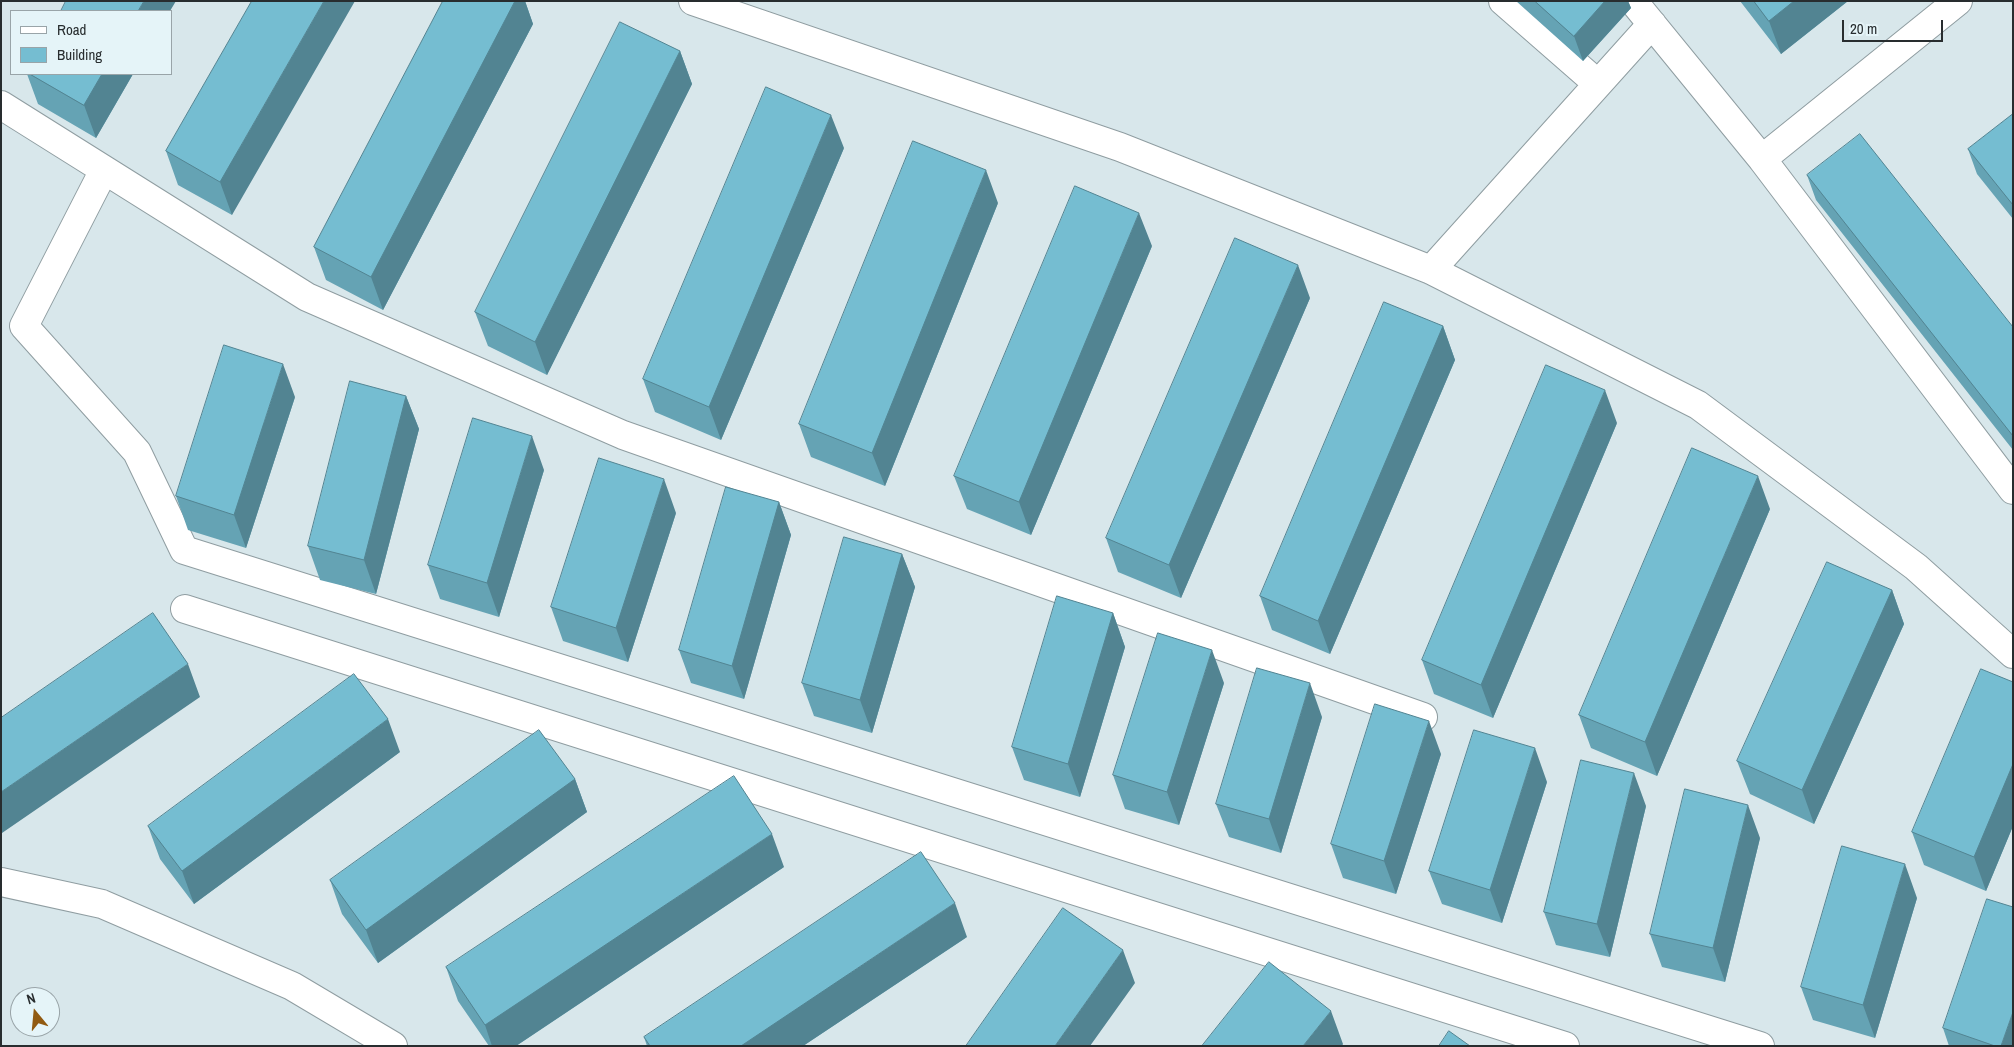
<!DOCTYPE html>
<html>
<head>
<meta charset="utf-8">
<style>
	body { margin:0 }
	#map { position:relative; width:2014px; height:1047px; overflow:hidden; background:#d8e7eb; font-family:"Archivo Narrow",sans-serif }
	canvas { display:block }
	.frame { position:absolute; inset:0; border:2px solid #282d2f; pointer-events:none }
	.legend { position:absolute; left:10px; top:10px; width:162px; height:65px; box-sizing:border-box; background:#e5f4f8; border:1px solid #99a4a8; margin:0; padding:6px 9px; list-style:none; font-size:15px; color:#282d2f }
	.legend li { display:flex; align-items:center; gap:10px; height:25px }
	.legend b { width:25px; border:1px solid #99a4a8 }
	.north { position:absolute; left:10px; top:987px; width:50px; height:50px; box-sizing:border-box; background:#e5f4f8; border:1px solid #99a4a8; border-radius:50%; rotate:343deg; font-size:14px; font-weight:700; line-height:20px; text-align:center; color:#282d2f }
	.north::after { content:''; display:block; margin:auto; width:18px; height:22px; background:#915a11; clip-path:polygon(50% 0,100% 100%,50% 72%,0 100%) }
	.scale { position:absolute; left:1842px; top:20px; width:101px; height:22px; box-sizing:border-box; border:2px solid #282d2f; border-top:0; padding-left:6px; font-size:15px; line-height:18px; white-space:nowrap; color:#282d2f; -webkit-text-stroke:4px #e5f4f8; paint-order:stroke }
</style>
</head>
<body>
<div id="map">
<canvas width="2014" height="1047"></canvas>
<div class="frame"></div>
<ul class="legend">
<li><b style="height:6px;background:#fff"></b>Road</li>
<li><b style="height:14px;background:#75bdd1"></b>Building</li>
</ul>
<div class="north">N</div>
<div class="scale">20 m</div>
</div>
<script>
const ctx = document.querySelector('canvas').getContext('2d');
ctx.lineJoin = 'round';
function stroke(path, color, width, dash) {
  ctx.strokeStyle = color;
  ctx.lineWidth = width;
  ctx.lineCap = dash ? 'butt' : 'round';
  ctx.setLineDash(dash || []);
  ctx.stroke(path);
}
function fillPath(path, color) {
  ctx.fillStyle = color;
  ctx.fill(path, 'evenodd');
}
const minor = new Path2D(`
	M693 1 1120 147 1431 270 1698 405 1916 567 2013 654
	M1503 1 1598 84
	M1633 1 1762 159 2013 490
	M1 105 307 297 623 435 1423 717
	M1762 159 1958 1
	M104 170 24 326 137 452 184 550 1760 1046
	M1431 270 1652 24
	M185 609 1565 1046
	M1 882 102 904 292 986 393 1046`);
stroke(minor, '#8f9da1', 30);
stroke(minor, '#fff', 28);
fillPath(new Path2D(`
	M252 1 232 215 178 185 166 151Z
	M443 1H525L533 24 383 310 326 280 314 247Z
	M1516 1H1628L1631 8 1583 61Z
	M1740 1H1848L1781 54Z
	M680 51 692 84 547 375 488 346 475 312Z
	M27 74H133L96 138 38 104Z
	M2013 114V219L1977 174 1968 149Z
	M844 148 721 440 655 412 643 379Z
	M1807 175 2013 327V450L1816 200Z
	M998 203 885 486 811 457 799 424Z
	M1152 246 1031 535 967 509 954 476Z
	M1310 298 1181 598 1118 572 1106 538Z
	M1443 326 1455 360 1330 654 1272 630 1260 596Z
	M406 396 419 429 376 594 320 580 308 546Z
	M295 397 246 548 188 530 176 496Z
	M1617 423 1493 718 1434 694 1422 660Z
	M544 470 499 617 440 599 428 565Z
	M779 502 791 535 744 699 691 683 679 650Z
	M1770 509 1657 776 1591 748 1579 715Z
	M676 513 628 662 563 641 551 607Z
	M902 554 915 587 872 733 814 716 802 683Z
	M1892 590 1904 624 1814 824 1750 794 1737 761Z
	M1113 613 1125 647 1080 797 1024 780 1012 747Z
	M2013 682V826L1986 891 1924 865 1912 832Z
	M1224 683 1179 825 1125 809 1113 775Z
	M1322 717 1281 853 1229 837 1216 804Z
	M400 752 194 904 160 859 148 826Z
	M1441 754 1396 894 1343 878 1331 844Z
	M575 779 587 812 378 963 342 914 330 880Z
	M1547 782 1502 923 1442 904 1429 871Z
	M1646 806 1610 957 1556 945 1544 912Z
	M1760 838 1725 982 1662 967 1650 934Z
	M784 867 516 1046H489L458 1001 446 967Z
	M1917 898 1875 1038 1813 1020 1801 987Z
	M967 937 803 1046H647L644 1037Z
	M1943 1028 2013 1046H1949Z`), '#65a3b4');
fillPath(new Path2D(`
	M144 1H176L170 11H138Z
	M324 1H355L232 215 220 182Z
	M515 1H525L533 24 383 310 371 277Z
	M1605 1H1628L1631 8 1583 61 1574 36Z
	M1794 1H1848L1781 54 1769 21Z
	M680 51 692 84 547 375 535 342Z
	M102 74H133L96 138 84 105Z
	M831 115 844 148 721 440 709 407Z
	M986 170 998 203 885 486 872 453Z
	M1139 213 1152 246 1031 535 1019 502Z
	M1298 265 1310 298 1181 598 1169 565Z
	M1443 326 1455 360 1330 654 1318 621Z
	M283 364 295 397 246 548 234 515Z
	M1605 390 1617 423 1493 718 1481 685Z
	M406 396 419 429 376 594 364 560Z
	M532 436 544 470 499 617 487 583Z
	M1758 476 1770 509 1657 776 1645 742Z
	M664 479 676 513 628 662 616 628Z
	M779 502 791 535 744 699 732 666Z
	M902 554 915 587 872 733 860 700Z
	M1892 590 1904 624 1814 824 1802 790Z
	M1113 613 1125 647 1080 797 1068 764Z
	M1212 650 1224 683 1179 825 1167 792Z
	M188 664 200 697 2 833 1 792Z
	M1310 683 1322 717 1281 853 1269 819Z
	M388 719 400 752 194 904 182 871Z
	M1429 721 1441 754 1396 894 1384 861Z
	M1535 748 1547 782 1502 923 1490 890Z
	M2013 764V826L1986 891 1974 857Z
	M1634 773 1646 806 1610 957 1597 924Z
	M575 779 587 812 378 963 366 930Z
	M1748 805 1760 838 1725 982 1713 948Z
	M772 834 784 867 516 1046H492L485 1025Z
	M1905 864 1917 898 1875 1038 1863 1005Z
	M955 903 967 937 803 1046H741Z
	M1123 950 1135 983 1090 1046H1055Z
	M1331 1011 1343 1044 1342 1046H1303Z
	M2013 1012V1046H2001Z`), '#528492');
const building = new Path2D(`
	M66 1H144L138 11H61Z
	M252 1H324L220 182 166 151Z
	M443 1H515L371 277 314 247Z
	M1535 1H1605L1574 36Z
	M1754 1H1794L1769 21Z
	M620 22 680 51 535 342 475 312Z
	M30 74H102L84 105Z
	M766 87 831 115 709 407 643 379Z
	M2013 114V205L1968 149Z
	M1860 134 2013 327V436L1807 175Z
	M913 141 986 170 872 453 799 424Z
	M1075 186 1139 213 1019 502 954 476Z
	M1235 238 1298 265 1169 565 1106 538Z
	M1384 302 1443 326 1318 621 1260 596Z
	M224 345 283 364 234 515 176 496Z
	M1546 365 1605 390 1481 685 1422 660Z
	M350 381 406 396 364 560 308 546Z
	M473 418 532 436 487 583 428 565Z
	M1692 448 1758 476 1645 742 1579 715Z
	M599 458 664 479 616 628 551 607Z
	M726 487 779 502 732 666 679 650Z
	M844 537 902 554 860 700 802 683Z
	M1827 562 1892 590 1802 790 1737 761Z
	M1057 596 1113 613 1068 764 1012 747Z
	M153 613 188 664 1 792V718Z
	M1158 633 1212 650 1167 792 1113 775Z
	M1257 668 1310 683 1269 819 1216 804Z
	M1981 669 2013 682V764L1974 857 1912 832Z
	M354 674 388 719 182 871 148 826Z
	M1375 704 1429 721 1384 861 1331 844Z
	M539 730 575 779 366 930 330 880Z
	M1474 730 1535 748 1490 890 1429 871Z
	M1581 760 1634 773 1597 924 1544 912Z
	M734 776 772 834 485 1025 446 967Z
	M1685 789 1748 805 1713 948 1650 934Z
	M1842 846 1905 864 1863 1005 1801 987Z
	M921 852 955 903 741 1046H650L644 1037Z
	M1987 899 2013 907V1012L2001 1046H1995L1943 1028Z
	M1063 908 1123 950 1055 1046H966Z
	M1269 962 1331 1011 1303 1046H1202Z
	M1449 1031 1470 1046H1439Z`);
fillPath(building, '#75bdd1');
stroke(building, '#528492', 1);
</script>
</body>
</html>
